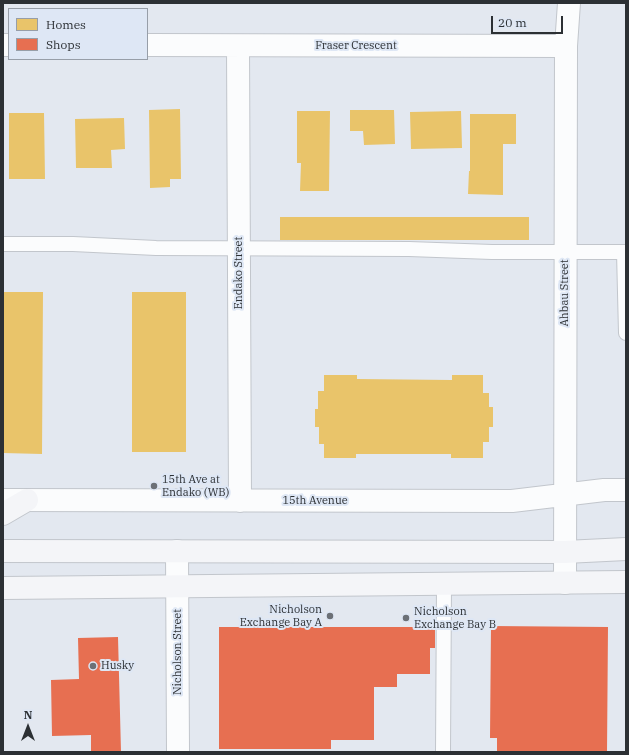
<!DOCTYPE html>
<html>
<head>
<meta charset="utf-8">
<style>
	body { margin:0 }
	#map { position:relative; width:629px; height:755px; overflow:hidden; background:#e3e8f0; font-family:"IBM Plex Serif",serif }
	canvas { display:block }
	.frame { position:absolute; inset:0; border:4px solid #2c3034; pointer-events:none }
	.legend { position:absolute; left:8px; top:8px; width:140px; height:52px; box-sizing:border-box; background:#dee7f5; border:1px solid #979ea8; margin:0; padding:5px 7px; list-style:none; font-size:12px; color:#2c3034 }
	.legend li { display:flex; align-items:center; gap:8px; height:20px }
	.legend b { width:20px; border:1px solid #979ea8 }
	.north { position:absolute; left:8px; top:707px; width:40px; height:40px; -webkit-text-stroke:3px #dee7f5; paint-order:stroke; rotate:0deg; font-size:11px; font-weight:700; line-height:16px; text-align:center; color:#2c3034 }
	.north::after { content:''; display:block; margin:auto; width:14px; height:18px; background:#2c3034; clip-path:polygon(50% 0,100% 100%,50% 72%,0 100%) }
	.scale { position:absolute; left:491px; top:16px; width:72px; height:18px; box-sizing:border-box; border:2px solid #2c3034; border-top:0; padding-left:5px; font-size:12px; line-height:14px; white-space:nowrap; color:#2c3034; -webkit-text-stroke:3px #dee7f5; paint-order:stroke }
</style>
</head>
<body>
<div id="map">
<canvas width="629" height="755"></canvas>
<div class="frame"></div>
<ul class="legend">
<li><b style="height:11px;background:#e9c46a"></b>Homes</li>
<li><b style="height:11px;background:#e76f51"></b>Shops</li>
</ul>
<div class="north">N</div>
<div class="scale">20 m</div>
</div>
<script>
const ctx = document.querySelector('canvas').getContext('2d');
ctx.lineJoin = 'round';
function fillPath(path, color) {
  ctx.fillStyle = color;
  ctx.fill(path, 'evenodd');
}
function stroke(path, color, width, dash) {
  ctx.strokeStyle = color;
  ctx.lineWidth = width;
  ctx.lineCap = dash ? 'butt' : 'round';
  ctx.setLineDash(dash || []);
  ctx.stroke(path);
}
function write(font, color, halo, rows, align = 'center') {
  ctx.font = font + ' "IBM Plex Serif",serif';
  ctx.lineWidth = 4;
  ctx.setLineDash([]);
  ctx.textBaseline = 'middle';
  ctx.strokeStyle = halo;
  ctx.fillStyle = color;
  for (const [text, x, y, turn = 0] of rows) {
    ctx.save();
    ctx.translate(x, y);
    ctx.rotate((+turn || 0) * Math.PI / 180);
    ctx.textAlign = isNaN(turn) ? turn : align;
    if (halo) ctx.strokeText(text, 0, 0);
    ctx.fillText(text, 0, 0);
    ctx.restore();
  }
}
fillPath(new Path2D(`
	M180 109 181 179H170V187L150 188 149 110Z
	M350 110H394L395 144 364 145 363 131H350Z
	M297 111H330L329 191H300L301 163H297Z
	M461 111 462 148 411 149 410 112Z
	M9 113H44L45 179H9Z
	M470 114H516V144H503V195L468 194 469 171H470Z
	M124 118 125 149 111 150 112 168H76L75 119Z
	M280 217H529V240H280Z
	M3 292H43L42 454 3 453Z
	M132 292H186V452H132Z
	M324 375H357V379L452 380V375H483V393H489V407H493V427H489V442H483V458H451V454H356V458H324V444H319V427H315V409H318V391H324Z`), '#e9c46a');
fillPath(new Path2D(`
	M491 626 608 627 607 752H497V738H490Z
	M219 627H435V648H430V674H397V687H374V740H331V749H219Z
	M118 637 121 752H91V735L52 736 51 680 79 679 78 638Z`), '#e76f51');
const lane = new Path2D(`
	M3 244H73L156 248 409 249 492 252H626
	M624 252 626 333
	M443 752 444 584`);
const street = new Path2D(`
	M3 45H9
	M147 45 566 46
	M238 46 240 501
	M3 500 512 501 604 490H626
	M177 551 178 752
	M565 583 566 46 569 3`);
const secondary = new Path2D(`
	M3 514 27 500
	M3 551 565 552 626 549
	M3 588 626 582`);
stroke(lane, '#c2c6cc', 16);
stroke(street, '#c2c6cc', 24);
stroke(secondary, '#c2c6cc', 24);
stroke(lane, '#fbfcfd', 14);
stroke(street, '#fbfcfd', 22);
stroke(secondary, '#f4f5f8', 22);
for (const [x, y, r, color] of [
	[154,486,4,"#6c7076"],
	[330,616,4,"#6c7076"],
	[406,618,4,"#6c7076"],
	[93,666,4,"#6c7076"]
]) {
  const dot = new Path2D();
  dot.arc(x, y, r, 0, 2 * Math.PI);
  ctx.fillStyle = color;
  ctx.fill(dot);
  stroke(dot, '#dee7f5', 1.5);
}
write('11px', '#2c3034', '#dee7f5', [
	["Fraser Crescent",356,46],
	["Endako Street",239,273,-90],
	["Ahbau Street",565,293,-90],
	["15th Avenue",315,501],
	["Nicholson Street",178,652,-90]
]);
write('11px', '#2c3034', '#dee7f5', [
	["15th Ave at",162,480],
	["Endako (WB)",162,493],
	["Nicholson",322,610,"right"],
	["Exchange Bay A",322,623,"right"],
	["Nicholson",414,612],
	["Exchange Bay B",414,625],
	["Husky",101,666]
], 'left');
</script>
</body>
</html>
